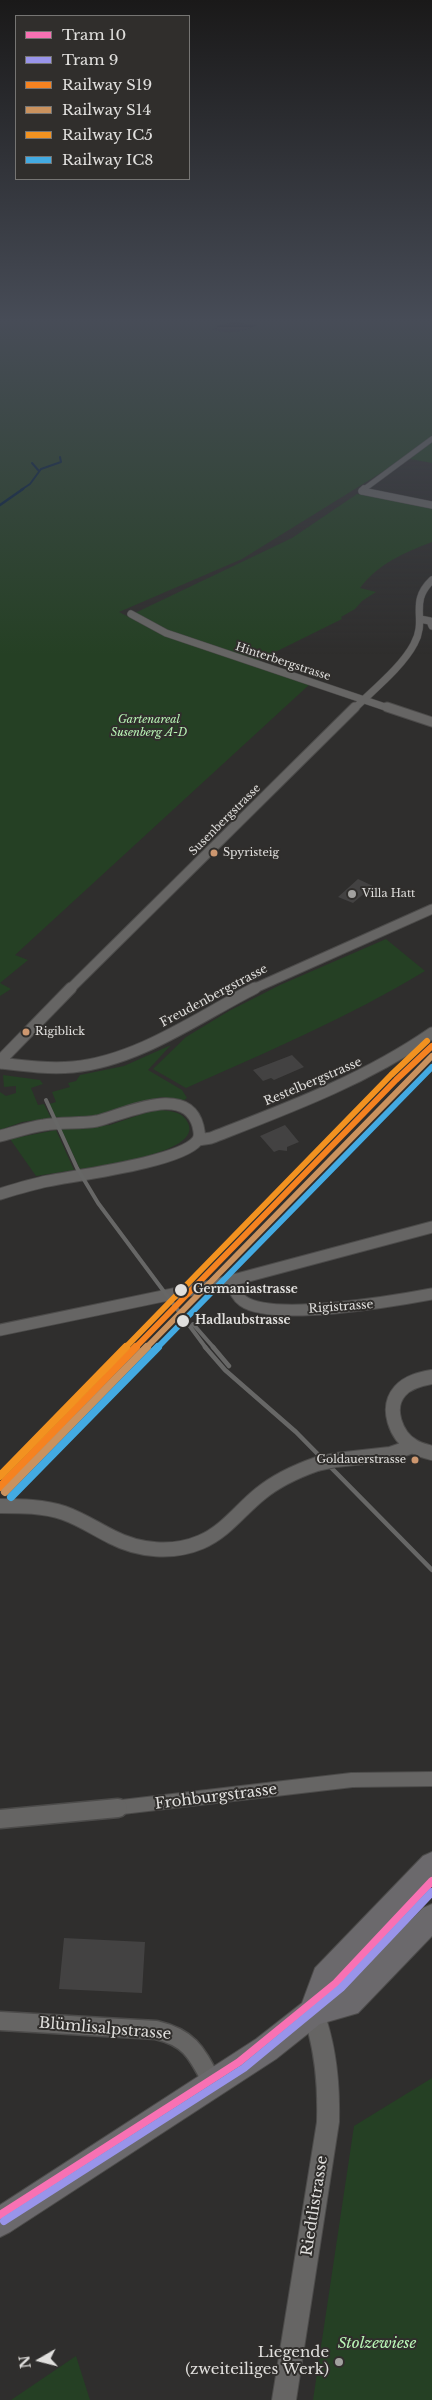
<!DOCTYPE html>
<html>
<head>
<meta charset="utf-8">
<style>
	body { margin:0 }
	#map { position:relative; width:432px; height:2400px; overflow:hidden; background:#2f2e2d; font-family:"Libre Baskerville",serif }
	canvas { display:block }
	.legend { position:absolute; left:15px; top:15px; width:175px; height:165px; box-sizing:border-box; background:#302e2c; border:1px solid #767573; margin:0; padding:6px 9px; list-style:none; font-size:15px; color:#e0dfdd }
	.legend li { display:flex; align-items:center; gap:10px; height:25px }
	.legend b { width:25px; border:1px solid #767573 }
	.north { position:absolute; left:15px; top:2335px; width:50px; height:50px; -webkit-text-stroke:4px #302e2c; paint-order:stroke; rotate:262deg; font-size:14px; font-weight:700; line-height:20px; text-align:center; color:#e0dfdd }
	.north::after { content:''; display:block; margin:auto; width:18px; height:22px; background:#e0dfdd; clip-path:polygon(50% 0,100% 100%,50% 72%,0 100%) }
</style>
</head>
<body>
<div id="map">
<canvas width="432" height="2400"></canvas>
<ul class="legend">
<li><b style="height:6px;background:#f871b3"></b>Tram 10</li>
<li><b style="height:6px;background:#9994ea"></b>Tram 9</li>
<li><b style="height:6px;background:#f58220"></b>Railway S19</li>
<li><b style="height:6px;background:#ca925e"></b>Railway S14</li>
<li><b style="height:6px;background:#f29220"></b>Railway IC5</li>
<li><b style="height:6px;background:#43aae2"></b>Railway IC8</li>
</ul>
<div class="north">N</div>
</div>
<script>
const ctx = document.querySelector('canvas').getContext('2d');
ctx.lineJoin = 'round';
function fillPath(path, color) {
  ctx.fillStyle = color;
  ctx.fill(path, 'evenodd');
}
function stroke(path, color, width, dash) {
  ctx.strokeStyle = color;
  ctx.lineWidth = width;
  ctx.lineCap = dash ? 'butt' : 'round';
  ctx.setLineDash(dash || []);
  ctx.stroke(path);
}
function write(font, color, halo, rows, align = 'center') {
  ctx.font = font + ' "Libre Baskerville",serif';
  ctx.lineWidth = 4;
  ctx.setLineDash([]);
  ctx.textBaseline = 'middle';
  ctx.strokeStyle = halo;
  ctx.fillStyle = color;
  for (const [text, x, y, turn = 0] of rows) {
    ctx.save();
    ctx.translate(x, y);
    ctx.rotate((+turn || 0) * Math.PI / 180);
    ctx.textAlign = isNaN(turn) ? turn : align;
    if (halo) ctx.strokeText(text, 0, 0);
    ctx.fillText(text, 0, 0);
    ctx.restore();
  }
}
fillPath(new Path2D(`
	M0 319H432V463L405 458 242 559 119 612 148 627 135 613 292 538 357 494 432 506V542C404 553 379 563 360 588L376 592 362 601 355 609 341 617 342 619 249 665 310 684 15 955 28 960 0 983 11 989 0 996ZM233 322 257 325C243 332 227 335 212 329L218 328 216 326Z
	M386 939 425 971C349 1017 267 1052 186 1088L153 1069 186 1037 229 1011 280 985Z
	M171 1045 148 1070 182 1090 187 1098 183 1101 161 1097 96 1116 56 1118 49 1104 56 1102 52 1092 70 1087 68 1083 76 1081 80 1075 124 1066Z
	M3 1075 40 1080 43 1084 31 1088 38 1105 44 1104 51 1118 22 1122 0 1130V1092L6 1096 16 1093V1086L4 1087Z
	M161 1110C172 1111 183 1112 188 1123 203 1153 98 1166 80 1169L61 1129 110 1125 151 1111Z
	M56 1130 74 1170 36 1176 10 1139Z
	M432 2078V2400H313L354 2126Z
	M76 2356 90 2400H11Z`), '#254024');
stroke(new Path2D(`
	M32 463 39 471
	M21 490 30 484 41 469 61 462 60 457`), '#04203f', 2);
stroke(new Path2D(`
	M0 505 23 489`), '#04203f', 2.5);
fillPath(new Path2D(`
	M358 879 373 886 353 903 338 897Z
	M292 1055 304 1067 274 1080 271 1078 263 1081 253 1070Z
	M285 1125 299 1142 287 1147V1151L279 1150 274 1152 260 1136Z
	M64 1938 145 1942 142 1993 59 1989Z`), '#434242');
const minorFar5 = new Path2D(`
	M363 490 432 439`);
const minorFar4 = new Path2D(`
	M362 491 364 489
	M362 491 432 505
	M131 614 166 633 391 709
	M420 619 430 621 432 626
	M354 709C373 690 402 667 414 644 428 619 408 603 432 580`);
const minorFar3 = new Path2D(`
	M387 707 432 722
	M70 989 355 707
	M253 989 432 909`);
const minorFar2 = new Path2D(`
	M0 1061 71 988
	M0 1063C25 1066 48 1069 73 1067 138 1061 198 1017 255 988
	M0 1136C15 1132 30 1127 44 1125 62 1122 80 1124 97 1121 125 1114 187 1083 198 1126 199 1132 201 1136 197 1141 180 1162 78 1175 48 1181 32 1184 16 1189 0 1194
	M198 1140 211 1138C288 1108 364 1080 432 1033
	M231 1281C234 1288 236 1296 243 1301 272 1322 395 1301 432 1294
	M0 1330 211 1286 432 1227`);
const minorFar1 = new Path2D(`
	M432 1377C420 1379 408 1382 400 1391 385 1408 396 1436 413 1446 419 1450 426 1451 432 1453
	M336 1460 390 1454 413 1446
	M0 1506C21 1506 44 1506 64 1513 81 1519 96 1529 112 1537 139 1551 173 1554 201 1542 225 1532 240 1510 260 1494 277 1480 297 1471 317 1464
	M105 1809 352 1780 432 1779`);
const minor = new Path2D(`
	M0 1819 118 1808
	M0 2021 156 2030C191 2038 197 2054 213 2084`);
const tertiary = new Path2D(`
	M313 2001 321 2004C336 2042 340 2082 339 2122L296 2400H272L317 2122C318 2090 316 2062 308 2031 305 2021 301 2014 305 2004Z`);
const primary = new Path2D(`
	M432 1852V1883L335 1985 332 1994 340 1991 423 1908 432 1904V1936L358 2013 320 2024 276 2059 10 2232 0 2237V2205L256 2039 302 2003 315 1968 423 1856Z`);
stroke(minorFar5, '#4c4b4a', 6);
stroke(minorFar4, '#4c4b4a', 8);
stroke(minorFar3, '#4c4b4a', 11);
stroke(minorFar2, '#4c4b4a', 13);
stroke(minorFar1, '#4c4b4a', 16);
stroke(minor, '#4c4b4a', 21);
stroke(tertiary, '#4c4b4a', 2);
stroke(primary, '#4c4b4a', 2);
stroke(minorFar5, '#666564', 5);
stroke(minorFar4, '#666564', 7);
stroke(minorFar3, '#666564', 9);
stroke(minorFar2, '#666564', 11);
stroke(minorFar1, '#666564', 14);
stroke(minor, '#666564', 18);
fillPath(tertiary, '#666564');
fillPath(primary, '#6b696c');
stroke(new Path2D(`
	M46 1100 77 1168 98 1203 206 1348
	M193 1324 214 1348`), '#676766', 4);
stroke(new Path2D(`
	M205 1347 225 1370 296 1432 432 1570
	M213 1347 229 1366`), '#676766', 4.5);
const minorBridge = new Path2D(`
	M317 1464 336 1460`);
stroke(minorBridge, '#4c4b4a', 16, []);
stroke(minorBridge, '#666564', 14);
stroke(new Path2D(`
	M135 1348 396 1080 432 1046`), '#f58220', 6);
stroke(new Path2D(`
	M0 1487 136 1347`), '#f58220', 8);
stroke(new Path2D(`
	M146 1348 432 1056`), '#ca925e', 6);
stroke(new Path2D(`
	M5 1492 147 1347`), '#ca925e', 8);
stroke(new Path2D(`
	M125 1348 391 1075 427 1041`), '#f29220', 6);
stroke(new Path2D(`
	M0 1476 126 1347`), '#f29220', 8);
stroke(new Path2D(`
	M157 1348 432 1067`), '#43aae2', 6);
stroke(new Path2D(`
	M11 1497 158 1347`), '#43aae2', 8);
stroke(new Path2D(`
	M0 2215 239 2062 336 1983 432 1881`), '#f871b3', 8);
stroke(new Path2D(`
	M4 2221 244 2068 341 1988 432 1892`), '#9994ea', 8);
const sky = ctx.createLinearGradient(0, 0, 0, 655);
sky.addColorStop(0, '#1a1919');
sky.addColorStop(0.49, '#474c57');
sky.addColorStop(1, '#474c5700');
ctx.fillStyle = sky;
ctx.fillRect(0, 0, 432, 655);
for (const [x, y, r, color] of [
	[214,853,4.5,"#cd976f"],
	[352,894,5,"#a2a19f"],
	[26,1032,4.5,"#cd976f"],
	[181,1290,7,"#e0dfdd"],
	[183,1321,7,"#e0dfdd"],
	[415,1460,4.5,"#cd976f"],
	[339,2362,5,"#a2a19f"]
]) {
  const dot = new Path2D();
  dot.arc(x, y, r, 0, 2 * Math.PI);
  ctx.fillStyle = color;
  ctx.fill(dot);
  stroke(dot, '#302e2c', 2);
}
write('11px', '#e0dfdd', '#302e2c', [
	["Hinterbergstrasse",283,662,18],
	["Susenbergstrasse",225,820,-45]
]);
write('italic 11px', '#baf7b7', '#302e2c', [
	["Gartenareal",149,720],
	["Susenberg A-D",149,733]
]);
write('11px', '#e0dfdd', '#302e2c', [
	["Spyristeig",223,853],
	["Rigiblick",35,1032],
	["Goldauerstrasse",406,1460,"right"]
], 'left');
write('11px', '#e0dfdd', '#302e2c', [
	["Villa Hatt",362,894]
], 'left');
write('12px', '#e0dfdd', '#302e2c', [
	["Freudenbergstrasse",214,996,-28],
	["Restelbergstrasse",313,1082,-23],
	["Rigistrasse",341,1307,-4]
]);
write('bold 12px', '#e0dfdd', '#302e2c', [
	["Germaniastrasse",193,1290],
	["Hadlaubstrasse",195,1321]
], 'left');
write('15px', '#e0dfdd', '#302e2c', [
	["Frohburgstrasse",216,1797,-7],
	["Blümlisalpstrasse",105,2029,5],
	["Riedtlistrasse",315,2206,-81]
]);
write('italic 15px', '#baf7b7', '#302e2c', [
	["Stolzewiese",377,2344]
]);
write('15px', '#e0dfdd', '#302e2c', [
	["Liegende",329,2353],
	["(zweiteiliges Werk)",329,2370]
], 'right');
</script>
</body>
</html>
